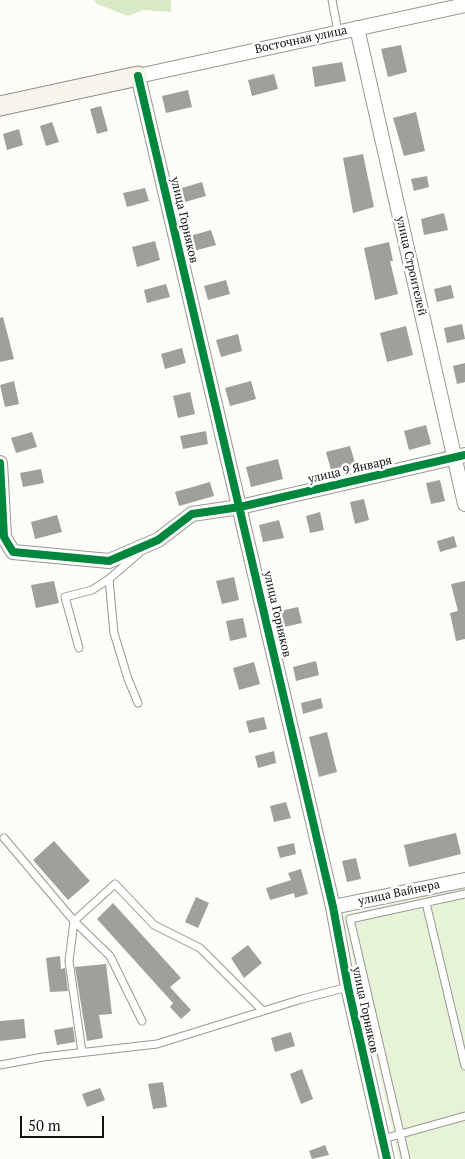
<!DOCTYPE html>
<html>
<head>
<meta charset="utf-8">
<style>
	body { margin:0 }
	#map { position:relative; width:465px; height:1159px; overflow:hidden; background:#fdfcf7; font-family:"PT Serif",serif }
	canvas { display:block }
	.scale { position:absolute; left:20px; top:1116px; width:84px; height:22px; box-sizing:border-box; border:2px solid #111; border-top:0; padding-left:6px; font-size:15px; line-height:18px; white-space:nowrap; color:#111; -webkit-text-stroke:4px #fff; paint-order:stroke }
</style>
</head>
<body>
<div id="map">
<canvas width="465" height="1159"></canvas>
<div class="scale">50 m</div>
</div>
<script>
const ctx = document.querySelector('canvas').getContext('2d');
ctx.lineJoin = 'round';
function fillPath(path, color) {
  ctx.fillStyle = color;
  ctx.fill(path, 'evenodd');
}
function stroke(path, color, width, dash) {
  ctx.strokeStyle = color;
  ctx.lineWidth = width;
  ctx.lineCap = dash ? 'butt' : 'round';
  ctx.setLineDash(dash || []);
  ctx.stroke(path);
}
function write(font, color, halo, rows, align = 'center') {
  ctx.font = font + ' "PT Serif",serif';
  ctx.lineWidth = 5;
  ctx.setLineDash([]);
  ctx.textBaseline = 'middle';
  ctx.strokeStyle = halo;
  ctx.fillStyle = color;
  for (const [text, x, y, turn = 0] of rows) {
    ctx.save();
    ctx.translate(x, y);
    ctx.rotate((+turn || 0) * Math.PI / 180);
    ctx.textAlign = isNaN(turn) ? turn : align;
    if (halo) ctx.strokeText(text, 0, 0);
    ctx.fillText(text, 0, 0);
    ctx.restore();
  }
}
fillPath(new Path2D(`
	M465 887V1159H399L343 915Z`), '#e7f3d7');
fillPath(new Path2D(`
	M94 0H171V12L143 10 128 16 97 4Z`), '#d8eac5');
fillPath(new Path2D(`
	M401 45 407 72 388 77 381 49Z
	M342 62 346 81 315 87 312 67Z
	M274 74 278 89 252 96 248 80Z
	M188 90 192 107 166 113 162 96Z
	M101 106 108 131 97 134 90 109Z
	M416 112 425 151 404 156 393 118Z
	M52 122 59 142 46 146 40 126Z
	M19 129 23 145 7 150 3 134Z
	M363 154 374 207 353 213 343 158Z
	M427 176 429 187 414 191 411 179Z
	M202 182 206 196 185 202 182 188Z
	M145 188 149 201 127 207 123 193Z
	M444 213 448 230 424 235 421 219Z
	M211 230 216 245 194 251 190 236Z
	M155 241 160 260 137 267 132 247Z
	M389 242 393 261H390L398 294 375 300 364 248Z
	M226 280 230 294 208 300 204 286Z
	M166 284 170 297 147 303 144 290Z
	M451 285 454 298 437 302 434 289Z
	M3 317 14 359 0 362V318Z
	M462 324 465 339 447 343 444 328Z
	M406 326 413 355 387 362 380 333Z
	M238 334 242 351 221 357 216 340Z
	M182 348 186 363 165 369 161 354Z
	M465 363V382L457 384 453 366Z
	M14 381 19 404 5 407 0 385Z
	M251 381 256 399 230 406 225 388Z
	M190 392 195 414 178 418 173 396Z
	M426 425 431 444 409 450 404 431Z
	M206 431 208 444 183 449 180 436Z
	M32 432 37 447 16 453 11 438Z
	M350 446 355 463 331 470 326 452Z
	M278 459 283 479 251 487 246 467Z
	M41 469 44 483 23 487 20 473Z
	M440 480 445 501 431 504 426 483Z
	M210 482 214 496 179 506 175 492Z
	M364 499 369 520 355 524 350 502Z
	M320 512 324 530 310 533 306 516Z
	M57 515 62 532 35 539 31 522Z
	M279 520 284 538 263 542 259 525Z
	M454 536 457 547 440 552 437 541Z
	M234 577 239 600 222 604 216 581Z
	M54 581 59 603 36 608 31 585Z
	M465 581V639L456 641 450 613 458 611 451 584Z
	M298 607 302 623 284 627 280 611Z
	M243 618 247 637 230 641 226 621Z
	M316 661 319 675 296 681 293 667Z
	M254 662 260 684 239 690 233 668Z
	M321 698 323 708 303 714 301 703Z
	M264 717 267 729 249 733 246 721Z
	M327 732 337 772 319 777 309 737Z
	M274 751 276 763 258 768 255 756Z
	M286 802 291 818 274 822 270 806Z
	M456 833 461 854 409 867 404 845Z
	M54 841 90 881 68 900 33 860Z
	M294 843 296 854 280 858 277 847Z
	M356 858 361 879 347 882 342 861Z
	M301 869 308 894 295 898 294 893 270 900 266 888 291 880 288 873Z
	M196 897 209 903 198 928 185 922Z
	M113 903 181 978 170 987 191 1010 181 1019 170 1007 173 1003 97 919Z
	M248 945 262 963 244 978 231 958Z
	M60 956 61 969 65 968 68 991 50 992 46 958Z
	M106 964 112 1014 99 1015 103 1038 87 1041 75 967Z
	M24 1019 26 1038 0 1041V1021Z
	M73 1027 75 1042 57 1045 54 1030Z
	M291 1032 295 1046 275 1052 271 1038Z
	M302 1069 313 1099 301 1104 290 1074Z
	M163 1082 167 1107 153 1109 148 1084Z
	M100 1088 105 1100 87 1107 82 1094Z
	M325 1145 329 1155 312 1159 309 1151Z`), '#a19f9c');
const lane = new Path2D(`
	M332 0 338 32
	M79 648 65 597 92 590 109 579
	M138 703 128 679 114 633 109 579 139 553
	M4 838 74 921 69 961 82 1052
	M426 903 465 1066
	M142 1021 110 956 74 921 115 884 154 925 200 948 263 1011
	M0 1065 43 1057 157 1044 302 999 348 987
	M383 1139 465 1116
	M406 1159 350 919 465 894`);
const street = new Path2D(`
	M357 28 465 504
	M0 463 4 537 13 552 109 561 158 540 192 514 240 507 465 455
	M333 907 465 880
	M387 1159 348 987 333 907 138 76 465 5`);
const secondary = new Path2D(`
	M0 106 138 76`);
stroke(lane, '#979795', 9);
stroke(street, '#979795', 16);
stroke(secondary, '#8e8d8b', 21);
stroke(lane, '#fffffe', 7);
stroke(street, '#fffffe', 14);
stroke(secondary, '#f6f4eb', 19);
stroke(new Path2D(`
	M138 76 333 907 348 987 387 1159
	M0 463 4 537 13 552 109 561 158 540 192 514 240 507 465 455`), '#00873e', 8);
write('12px', '#111', '#fff', [
	["Восточная улица",301,40,-12],
	["улица Горняков",184,220,77],
	["улица Строителей",411,266,77],
	["улица 9 Января",350,470,-13],
	["улица Горняков",277,614,77],
	["улица Вайнера",399,893,-12],
	["улица Горняков",365,1010,78]
]);
</script>
</body>
</html>
